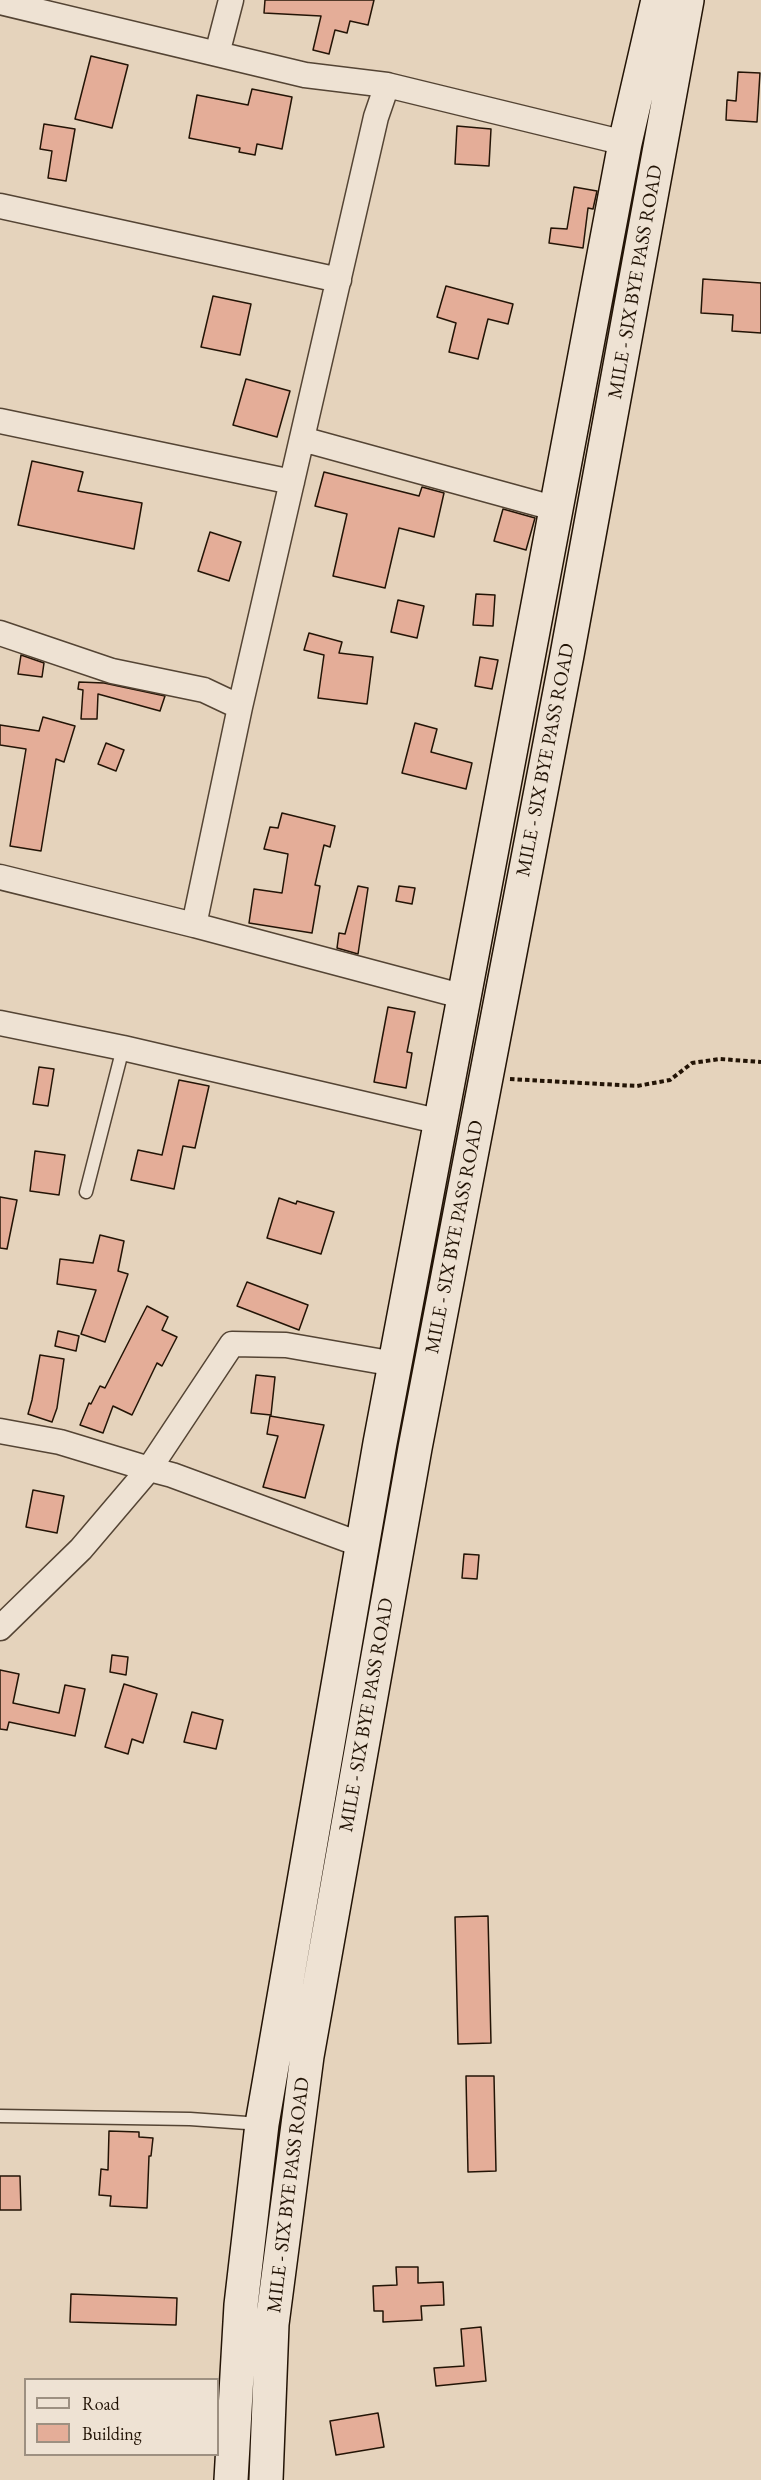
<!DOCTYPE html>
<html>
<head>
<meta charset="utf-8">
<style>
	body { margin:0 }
	#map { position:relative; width:761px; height:2480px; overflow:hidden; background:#e5d3bc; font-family:"EB Garamond",serif }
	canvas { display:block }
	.legend { position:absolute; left:24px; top:2378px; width:195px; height:78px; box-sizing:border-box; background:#eee2d3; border:2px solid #9d9081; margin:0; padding:8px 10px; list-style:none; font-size:18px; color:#231406 }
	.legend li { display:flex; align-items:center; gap:12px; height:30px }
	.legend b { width:30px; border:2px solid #9d9081 }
</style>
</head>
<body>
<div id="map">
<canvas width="761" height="2480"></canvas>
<ul class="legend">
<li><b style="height:8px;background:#eee2d3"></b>Road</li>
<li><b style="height:16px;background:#e4ad98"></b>Building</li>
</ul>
</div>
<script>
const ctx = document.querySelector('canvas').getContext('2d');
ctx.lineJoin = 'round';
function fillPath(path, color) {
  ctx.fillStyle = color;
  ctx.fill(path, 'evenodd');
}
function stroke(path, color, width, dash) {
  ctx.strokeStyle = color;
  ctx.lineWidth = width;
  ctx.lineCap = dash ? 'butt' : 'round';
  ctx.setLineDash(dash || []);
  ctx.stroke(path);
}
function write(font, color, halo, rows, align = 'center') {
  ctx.font = font + ' "EB Garamond",serif';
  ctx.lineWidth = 4.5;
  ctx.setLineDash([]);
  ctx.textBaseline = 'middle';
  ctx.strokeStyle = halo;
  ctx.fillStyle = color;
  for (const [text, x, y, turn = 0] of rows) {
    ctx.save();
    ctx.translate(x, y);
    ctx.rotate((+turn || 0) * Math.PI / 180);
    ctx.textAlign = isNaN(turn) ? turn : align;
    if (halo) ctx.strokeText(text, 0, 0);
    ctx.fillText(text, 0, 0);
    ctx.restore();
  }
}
const building = new Path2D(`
	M265 0H374L368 25 350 21 347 33 335 30 329 54 313 50 321 16 264 13Z
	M91 56 128 65 112 128 75 119Z
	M738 72 760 73 757 122 726 120 727 100 736 101Z
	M252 89 292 97 282 149 257 144 255 155 239 152 240 148 189 138 197 95 248 105Z
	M44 124 75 129 66 181 48 178 52 151 40 149Z
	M457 126 491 129 489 166 455 164Z
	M574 187 597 191 593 209 588 208 583 248 549 243 551 228 567 229Z
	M703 279 761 283V333L732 331 733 315 701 313Z
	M446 286 513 304 508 324 488 319 478 359 449 352 456 323 437 317Z
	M213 296 251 304 240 355 201 347Z
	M246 379 290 391 277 437 233 425Z
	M32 461 83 472 78 491 142 503 134 549 18 525Z
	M324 472 419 496 422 487 444 493 434 537 399 528 385 588 333 576 347 514 315 506Z
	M503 509 535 518 526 550 494 541Z
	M210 532 241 542 229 581 198 571Z
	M476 594 495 595 493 626 473 625Z
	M398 600 424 606 417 638 391 632Z
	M309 633 342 642 339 653 373 657 367 704 318 698 324 655 304 650Z
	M21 655 44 663 42 677 18 674Z
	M480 657 498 660 492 689 475 686Z
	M79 682 104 683 165 696 160 711 98 694 97 719H81L83 690 78 689Z
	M43 717 75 726 64 762 56 759 41 851 10 846 26 749 0 745V725L39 731Z
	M415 723 437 729 431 752 472 763 466 789 402 773Z
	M106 743 124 750 116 771 98 764Z
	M282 813 335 826 330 847 324 845 315 885 320 886 312 933 249 923 254 889 282 893 288 854 264 849 270 827 278 828Z
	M358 886 368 888 358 954 337 948 339 933 345 934Z
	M399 886 415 888 412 904 396 901Z
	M388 1007 415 1012 407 1052 412 1053 406 1088 374 1082Z
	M39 1067 54 1069 48 1106 33 1104Z
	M179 1080 209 1086 195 1148 183 1146 174 1189 131 1180 138 1150 162 1155Z
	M35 1151 65 1155 59 1195 30 1191Z
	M0 1197 17 1200 7 1249 0 1248Z
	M279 1198 296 1204 297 1201 334 1212 321 1254 267 1238Z
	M100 1235 124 1241 118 1271 128 1274 105 1342 81 1334 96 1290 57 1284 60 1259 93 1263Z
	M247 1282 308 1305 299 1330 237 1306Z
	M147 1306 168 1317 162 1330 177 1337 162 1366 157 1363 132 1415 113 1406 103 1433 80 1425 89 1403 91 1404 100 1386 105 1388Z
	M58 1331 79 1336 76 1351 55 1346Z
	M40 1355 64 1359 57 1408 52 1422 28 1414 32 1400Z
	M256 1375 275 1377 271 1415 251 1413Z
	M270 1416 324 1425 305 1498 263 1487 278 1436 267 1434Z
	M33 1490 64 1496 57 1533 26 1527Z
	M464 1554 479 1555 477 1579 462 1578Z
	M112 1655 128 1657 126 1675 110 1672Z
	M0 1670 19 1674 13 1703 59 1713 65 1685 85 1689 75 1736 9 1722 7 1730 0 1729Z
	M124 1684 157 1694 143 1743 132 1739 128 1754 105 1747Z
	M192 1712 223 1720 216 1749 184 1742Z
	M488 1916 491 2043 458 2044 455 1917Z
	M466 2076H494L496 2171 468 2172Z
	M109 2131 139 2132V2137L153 2138 151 2156H149L147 2208 110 2206 111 2196 99 2195 101 2169 108 2170Z
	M0 2176H20L21 2210H0Z
	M396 2267H418V2283L443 2282 444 2305 421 2306 422 2320 383 2322V2311H374L373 2286 397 2285Z
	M71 2294 177 2298 176 2325 70 2322Z
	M481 2327 486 2381 436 2386 434 2368 464 2366 461 2329Z
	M378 2413 384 2447 336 2455 330 2421Z`);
fillPath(building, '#e4ad98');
stroke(building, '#231406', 1.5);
const lane = new Path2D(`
	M86 1192 123 1048
	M0 2116 190 2119 261 2124`);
const street = new Path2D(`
	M0 2 305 75 387 85
	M217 54 231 0
	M0 206 339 280
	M0 421 292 482
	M302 439 557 509
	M0 633 112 671 204 690 240 707
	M0 877 194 925
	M465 997 194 925 240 707 376 117 387 85 625 143
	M0 1023 123 1048 441 1122
	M0 1431 60 1442 149 1469 81 1549 0 1628
	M362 1545 172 1475 149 1469 232 1344 286 1345 395 1364`);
const secondary = new Path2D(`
	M231 2480 241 2305 262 2124 380 1443 625 143 658 0
	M266 2480 272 2324 307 2056 415 1448 567 655 687 0`);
stroke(lane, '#544434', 15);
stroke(street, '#544434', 27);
stroke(secondary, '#231406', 36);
stroke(new Path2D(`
	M510 1079 637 1086 670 1080 692 1063 720 1059 761 1062`), '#231406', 4, [4.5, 3]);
stroke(lane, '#eee2d3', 12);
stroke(street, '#eee2d3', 24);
stroke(secondary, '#eee2d3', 33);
write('20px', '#231406', '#eee2d3', [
	["MILE - SIX BYE PASS ROAD",636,282,-80],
	["MILE - SIX BYE PASS ROAD",546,760,-79],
	["MILE - SIX BYE PASS ROAD",455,1237,-79],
	["MILE - SIX BYE PASS ROAD",367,1715,-80],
	["MILE - SIX BYE PASS ROAD",289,2195,-83]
]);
</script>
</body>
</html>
